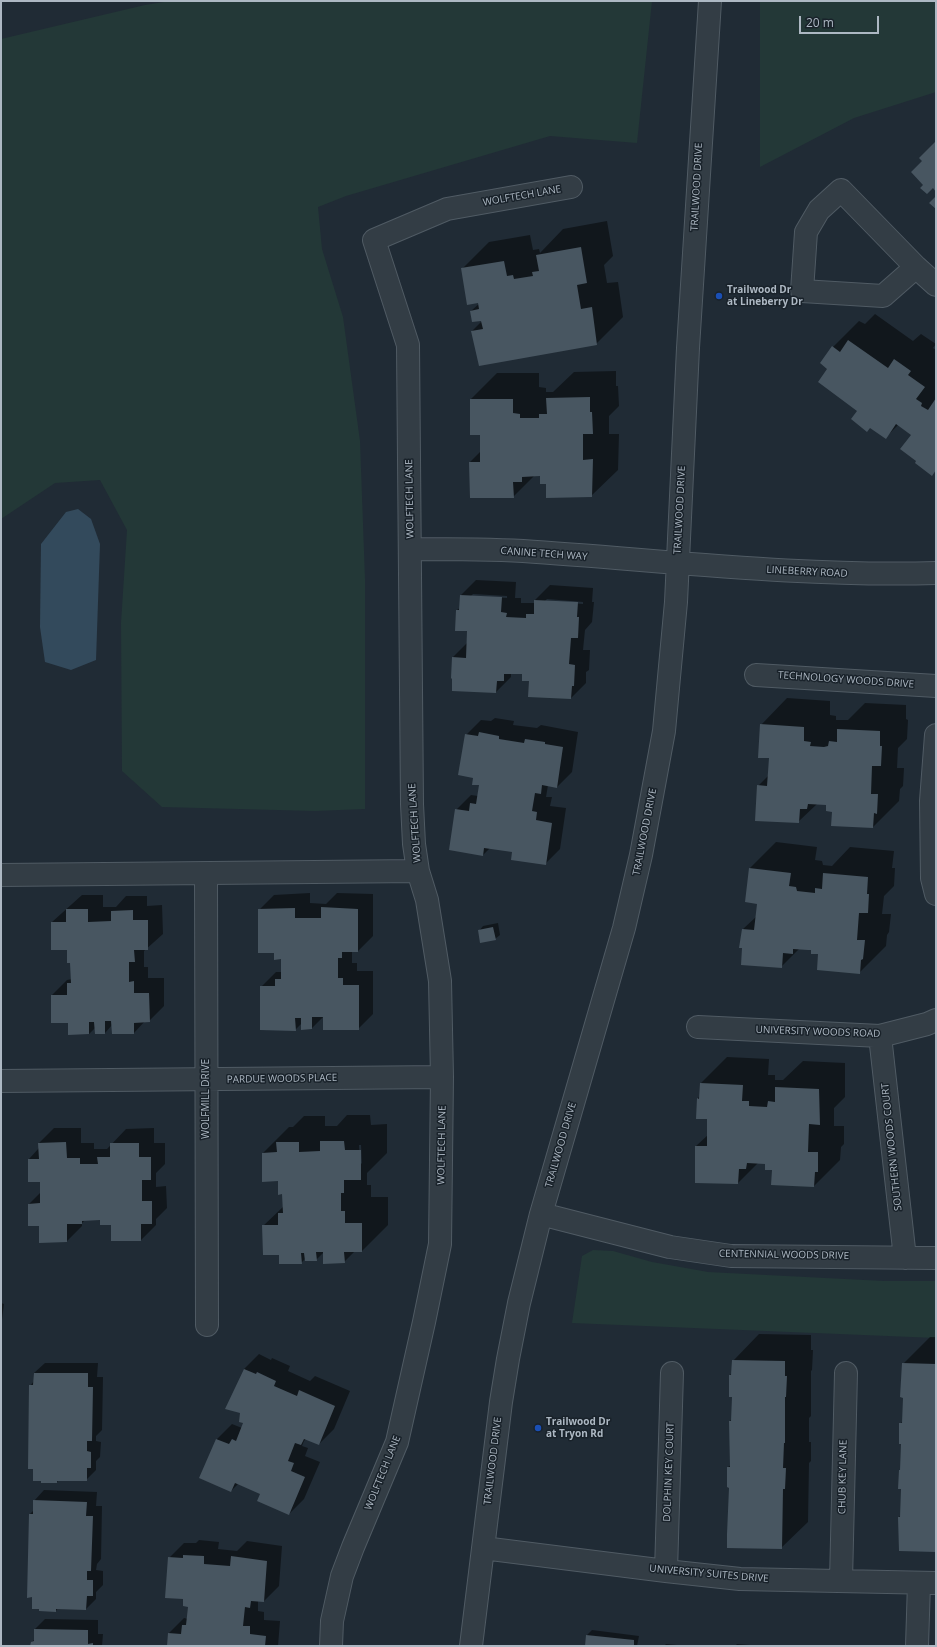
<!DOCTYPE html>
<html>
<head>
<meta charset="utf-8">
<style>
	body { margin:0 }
	#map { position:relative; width:937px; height:1647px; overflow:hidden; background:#202b35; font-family:"Open Sans",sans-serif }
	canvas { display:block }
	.frame { position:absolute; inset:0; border:2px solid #adb8c3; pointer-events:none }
	.scale { position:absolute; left:799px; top:16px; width:80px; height:18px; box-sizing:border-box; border:2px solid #adb8c3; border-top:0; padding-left:5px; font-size:12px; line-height:14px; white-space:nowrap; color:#adb8c3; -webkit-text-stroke:3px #19222a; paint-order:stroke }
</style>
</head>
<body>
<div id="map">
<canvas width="937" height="1647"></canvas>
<div class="frame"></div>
<div class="scale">20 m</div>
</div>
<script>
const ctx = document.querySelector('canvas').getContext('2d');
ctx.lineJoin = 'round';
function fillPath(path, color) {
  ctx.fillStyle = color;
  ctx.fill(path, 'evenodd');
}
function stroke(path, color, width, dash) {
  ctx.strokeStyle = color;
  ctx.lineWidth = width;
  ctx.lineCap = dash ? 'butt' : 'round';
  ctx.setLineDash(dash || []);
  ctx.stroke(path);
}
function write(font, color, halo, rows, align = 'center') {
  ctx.font = font + ' "Open Sans",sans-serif';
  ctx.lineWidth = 3;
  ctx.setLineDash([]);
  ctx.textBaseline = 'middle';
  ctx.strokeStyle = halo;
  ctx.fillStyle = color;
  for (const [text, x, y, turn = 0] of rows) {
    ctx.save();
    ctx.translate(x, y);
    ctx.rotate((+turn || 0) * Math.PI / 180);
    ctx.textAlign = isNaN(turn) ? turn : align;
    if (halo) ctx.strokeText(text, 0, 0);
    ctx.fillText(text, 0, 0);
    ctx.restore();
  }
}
fillPath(new Path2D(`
	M170 1H652L637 143 550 136 346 196 318 207 322 249 343 317 360 441 365 579V809L315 811 162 807 122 771 121 623 127 530 100 480 55 483 1 519V39L145 5Z
	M760 1H936V92L854 118 760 167Z
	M593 1250 613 1251 652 1262 708 1272 884 1281H936V1338L572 1323 582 1256Z`), '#233837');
fillPath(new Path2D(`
	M78 509 91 519 100 544 96 660 71 670 45 662 40 627 41 544 66 512Z`), '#334a5c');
fillPath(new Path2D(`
	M607 221 613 256 604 265 607 283 618 282 623 317 596 344 472 331 484 319 471 311 481 302 462 269 489 242 530 235 533 250 539 249 540 253 563 229Z
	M875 314 913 341 921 334 936 344 933 348 936 350V470L932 474 917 461 912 435 898 425 886 437 858 410 829 368 833 347 859 321 865 324Z
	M616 371V386H618L619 406 609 416V434H619L618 470 591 496 547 483 541 475H535L513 497 470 462 481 451V433L471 399 497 373H539V387L546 388V392H553L574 372Z
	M476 580 516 582 515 598H521V603H535V600L550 585 593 588 592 602H594L592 622 585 630 583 650H590L589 670 586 672V683L571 698 530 680 523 673H511V677L496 692 453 657 468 642 469 630 457 610 460 608 461 595ZM473 594 507 596V598L471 596ZM547 599 583 602V604L545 601Z
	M787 698 830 701V715L836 716V720H848L865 703 906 705V719L908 720 907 739 898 748 897 768H904L903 786 900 789 899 801 873 827 833 811 827 804H817L798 822 758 786 769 775 770 757 761 725Z
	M495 718 514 721 513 725 537 728 541 725 578 732 572 772 557 787 548 785 546 797H552L550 806 566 808 560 849 545 864 513 851 490 848 483 855 456 810 471 795 478 796 480 784 474 777 466 735 481 720 491 721Z
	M776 842 817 847 815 860 822 861 823 865 832 866 850 847 894 851 892 868H895L894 886 884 896 882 914H891L889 932 887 935 886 946 859 973 812 949 800 948 781 967 743 929 757 916 759 903 750 868Z
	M310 893V903L326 904 337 893 373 894V936L358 951H352V963H357V971H373V1014L358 1029 324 1016 312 1028 302 1023 295 1030 261 987 276 972H282V958L275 952 259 910 274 895Z
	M82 895H103V907H116L126 896H147V906L162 905 163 934 144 951V967H148V978H164V1006L149 1021H145L134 1033 112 1025 105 1033 96 1027 89 1034H69V1022L52 995 67 980 72 979 71 962 68 949 52 922Z
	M498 923 500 935 495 939 479 931 483 926Z
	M727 1057 769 1059 768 1075H775V1080H783L803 1061 845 1063V1097L834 1108V1126H844V1144L841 1147 840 1160 814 1186 772 1184 773 1169 766 1163H758L738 1183 696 1146 708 1135V1118L697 1099 700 1096 701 1083Z
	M347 1115H370L371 1125 387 1124V1153L367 1173V1185H371V1197H388V1225L362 1251H355L344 1262 324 1252 316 1260 306 1258 301 1263 280 1254 263 1226 284 1206 283 1193 279 1180 263 1181V1153L289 1127H293L304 1116H325V1126H337ZM359 1145H361L362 1163 360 1165Z
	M54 1128H81V1143H94V1149H107L126 1129 154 1128V1143H165V1164L156 1173V1187L166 1186 167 1208 156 1219V1225L141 1240 101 1219 85 1220 82 1223V1226L67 1241 40 1225 29 1204 41 1192V1181L29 1159 39 1148V1143Z
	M1 1303 4 1304 1 1327Z
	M759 1334 811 1335V1350H813L812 1370 811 1371V1416L809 1418V1442H811V1461L809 1463 808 1522 781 1548 730 1487 728 1467 731 1465 730 1421 732 1419 733 1396 730 1375 732 1373 733 1361Z
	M930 1337H936V1551L900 1550 899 1517 901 1515 902 1488 900 1470 902 1468V1443L900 1424 903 1421V1364Z
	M259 1354 271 1360 272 1358 290 1366 288 1371 310 1381 315 1376 350 1391 334 1429 319 1444 306 1439 304 1441 302 1446 308 1448 305 1456 320 1462 304 1499 289 1514 261 1493 238 1484 231 1491 200 1478 217 1439 232 1424 242 1428 244 1422V1369Z
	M45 1363H98L97 1377H103L102 1430 96 1436V1441L101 1442 100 1457 96 1461V1470L86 1480H59L57 1482 30 1386 34 1381V1373Z
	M44 1490 97 1492 96 1506H102L101 1559 97 1564 96 1570 103 1571V1585L96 1592V1599L86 1609 58 1608 56 1611 30 1514 34 1510V1501Z
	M199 1540 219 1542 218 1549 237 1551 247 1541 282 1546 279 1586 264 1601 258 1600V1611L264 1612V1620L280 1621 278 1646H168L169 1633 184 1618 188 1619 189 1606 185 1598 169 1558 184 1543H196Z
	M45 1619 98 1620V1634H103L102 1646H31L32 1642 35 1639V1629Z
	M592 1630 639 1636 637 1646H586L587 1635Z
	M666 1644 688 1646H664Z
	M737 1644 763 1646H735Z`), '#0007');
fillPath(new Path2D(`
	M936 141V192L933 188 927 194 920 188 923 185 911 172 922 161 919 158Z
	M936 196V209L929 203Z
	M581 247 587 283 577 285 581 309 592 307 597 345 479 366 471 331 483 329 481 321 472 322 470 311 479 309 478 303 467 305 461 268 504 261 507 276 513 275 514 279 533 276 532 272 539 271 536 255Z
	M848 340 888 368 894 359 911 371 908 375 925 387 916 399 922 403 921 406 928 410 936 398V470L932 476 915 463 916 461 900 449 911 435 896 424 886 439 870 428 867 432 851 419 857 411 818 382 827 369 820 363 832 346 840 352Z
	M590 397V412H592L593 434H583V460L593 459 592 497 546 498V484H540V476L522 477V482H513L514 498H470L469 462H480V435H470V399H513V413L520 414V418H539V414H547L546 398Z
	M460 595 502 597 501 612 507 613 506 617 526 618V614H534V600L578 602 577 617H579L578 638H571L569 664 575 665 574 686H572L571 699 528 697 529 681H522V674H504V681H497L496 693 452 691V679L451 678 452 657 466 658 467 631H455L456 610H459Z
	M760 724 804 727V741L811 742 810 746 824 747 828 746 829 741 837 742V729L880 731V746H882L881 766H872L871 794H878L877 814 874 813 873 828 831 826 832 812 826 811V805L808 804 807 809H800L799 823 755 821 757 785 767 786 769 758H758Z
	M479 732 499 736V739L524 743 525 739 545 742V744L563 747 557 788 542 785 541 794 535 793 532 811 537 812 536 820 552 823 546 865 511 860 512 852 484 848 483 856 449 850 455 809 469 811 470 803 476 804 479 785H472L473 778 458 775 465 734 478 736Z
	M749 868 791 873 789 886 796 887 797 891 815 893V888L822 889 823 873 868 877 867 894H869L868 913H859L857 940H865L863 959 861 960 860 974 817 970 818 954H811V950H808L793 949V954L783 953 782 968 741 965 742 948H739L742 929 754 930 757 904 745 902Z
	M321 907 358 909V952H342V958H338V978H343V985H359V1030H323V1017H312V1029L301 1030V1018H295L296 1031 260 1030V986H275V979H281V959L274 960V953H258V909L295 908V918H321Z
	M66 909H88V922L111 921V911L133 910V920H148V950H134L135 962H129V982L134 981V993H149L150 1022 134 1023V1034H112L111 1021H105V1034H95L94 1022H89V1034L68 1035V1023H51V995H67V983H71L70 963H67V950H51V922H66Z
	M493 927 496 940 480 943 478 930Z
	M700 1083 743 1085 742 1101H749V1106L767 1107 768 1101 775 1102V1087L819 1089 820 1125 809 1124 808 1152H818V1172H815L814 1187 771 1185 772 1170H765V1164L747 1163 746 1169H739L738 1184 695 1183V1146H707V1119H696L697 1098 699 1099Z
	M320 1141H344L345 1150H361V1180H344V1193H341V1211H345V1223H362V1252H344L345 1263 323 1264V1252H316L317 1261H305L304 1253H301L302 1264H279V1255H263L262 1225H278V1213H283L282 1194 278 1195V1181L262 1182V1153L277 1152 276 1142H299V1152L320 1151Z
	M66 1142 67 1158H80V1164H98L97 1157H110V1143H139V1157H151V1180H142V1201H152V1224H141V1241H111V1225H100V1220L82 1221V1224H67V1242L39 1243V1226H28V1204L40 1203V1182H28V1159H39L38 1143Z
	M732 1360 785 1361V1376H787L786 1397H785V1443H784L783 1468H786L785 1489H783L782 1549 727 1548V1534L729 1488 727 1487V1467H730L729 1421H731L732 1397H729V1375H731Z
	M902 1363 936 1364V1552L899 1551 898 1517H900L901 1489H898L899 1470H900L901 1444H899V1423H902L903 1398 900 1397Z
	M244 1369 256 1374 257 1372 276 1381 274 1386 297 1396 299 1390 335 1406 319 1445 304 1439 301 1445 295 1443 288 1461 294 1463 291 1471 305 1477 289 1515 257 1501 260 1494 235 1483 231 1492 199 1478 216 1439 229 1444 232 1439 236 1441 243 1423 239 1422 240 1413 225 1409Z
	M34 1373H88V1387H93L92 1441H87V1451L91 1452V1468H87V1481H57V1483H41V1481H33V1469H28L29 1385H33Z
	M33 1500 87 1502 86 1516H93L91 1571H87V1580H93V1596H87L86 1610 56 1609V1612L39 1611V1609H32V1597L27 1598 29 1514H33Z
	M183 1555 204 1556V1564L230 1566 231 1556 267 1561 264 1602 251 1601 250 1608 245 1607 243 1626H250V1634L266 1636 265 1646H167L168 1633 181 1634 182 1625H186L188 1607 183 1606V1599L165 1598 168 1557 183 1558Z
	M34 1629 88 1630V1644L93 1643V1646H30L31 1642 34 1641Z
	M586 1635 634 1640V1646H585Z`), '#485661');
const minor = new Path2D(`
	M916 267 883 296 802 291 806 232 819 210 841 190 916 267 936 285
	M411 549C448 549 486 549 523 551 661 560 798 577 936 573
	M756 675 936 686
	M936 735 931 801 932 878 936 894
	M206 874 207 1325
	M1 875 418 871
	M698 1027 880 1036 927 1024 936 1020
	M880 1036 905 1258
	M1 1081 442 1077
	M541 1214 670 1247 731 1256 936 1258
	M483 1548 666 1571 740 1579 936 1583
	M666 1571 672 1373
	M841 1581 846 1373
	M331 1646 332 1621 342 1576 353 1547 397 1442 424 1322 440 1244 442 1077 440 981 427 900 418 871 414 844 412 804 408 345 374 240 447 209 571 187
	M471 1646 501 1402 508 1359 519 1303 541 1214 624 928 641 855 664 731 676 602 688 348 710 1
	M917 1646 919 1583`);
stroke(minor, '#505b64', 24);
stroke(minor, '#333d45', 22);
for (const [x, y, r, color] of [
	[719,296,4,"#1a4fb4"],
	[538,1428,4,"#1a4fb4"]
]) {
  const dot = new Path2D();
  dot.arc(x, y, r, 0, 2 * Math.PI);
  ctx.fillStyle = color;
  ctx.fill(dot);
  stroke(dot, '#19222a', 1.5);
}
write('10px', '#adb8c3', '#19222a', [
	["TRAILWOOD DRIVE",697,187,-87],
	["WOLFTECH LANE",522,196,-10],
	["WOLFTECH LANE",410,499,-91],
	["TRAILWOOD DRIVE",680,510,-87],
	["CANINE TECH WAY",544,554,4],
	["LINEBERRY ROAD",807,572,3],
	["TECHNOLOGY WOODS DRIVE",846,680,4],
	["WOLFTECH LANE",415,823,-94],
	["TRAILWOOD DRIVE",645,832,-79],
	["UNIVERSITY WOODS ROAD",818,1032,2],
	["PARDUE WOODS PLACE",282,1079,-1],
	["WOLFMILL DRIVE",206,1099,-90],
	["WOLFTECH LANE",442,1145,-89],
	["TRAILWOOD DRIVE",561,1145,-74],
	["SOUTHERN WOODS COURT",892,1147,-96],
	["CENTENNIAL WOODS DRIVE",784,1255,1],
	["TRAILWOOD DRIVE",493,1461,-83],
	["DOLPHIN KEY COURT",669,1472,-88],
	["WOLFTECH LANE",383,1473,-68],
	["CHUB KEY LANE",843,1477,-89],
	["UNIVERSITY SUITES DRIVE",709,1574,5]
]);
write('bold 10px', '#adb8c3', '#19222a', [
	["Trailwood Dr",727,290],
	["at Lineberry Dr",727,302],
	["Trailwood Dr",546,1422],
	["at Tryon Rd",546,1434]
], 'left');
</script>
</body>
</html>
